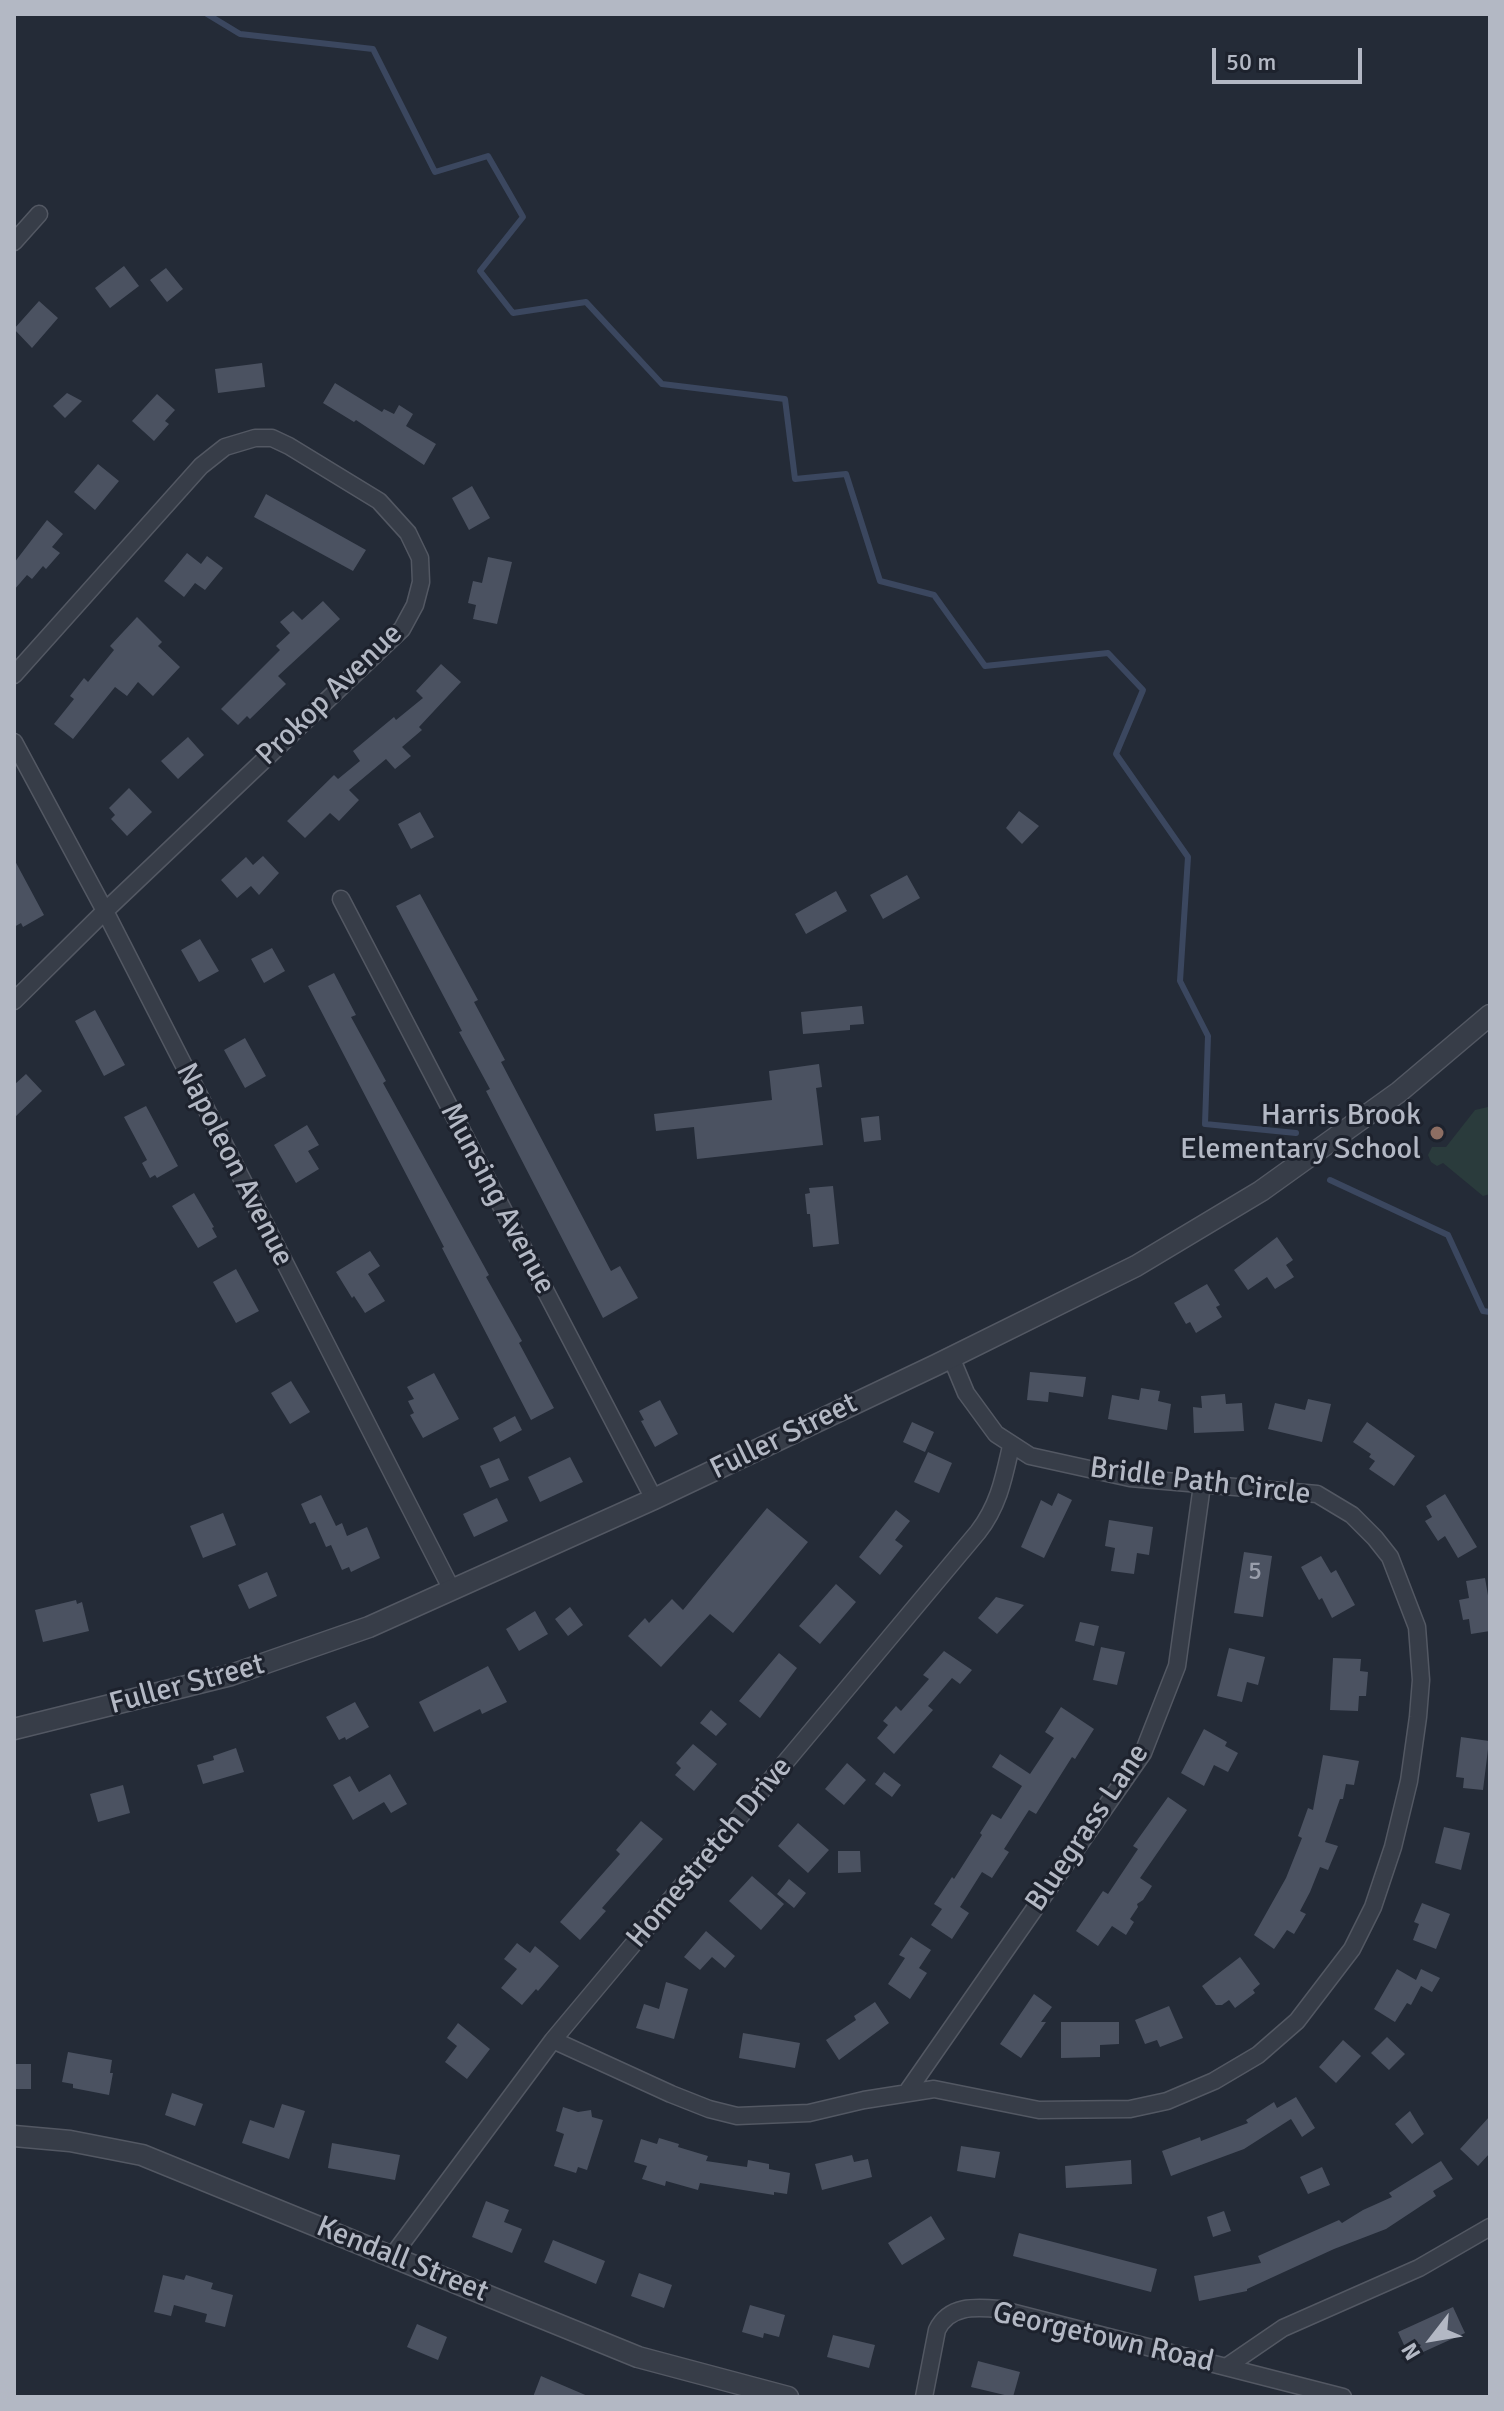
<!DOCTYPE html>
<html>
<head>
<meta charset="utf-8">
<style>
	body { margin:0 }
	#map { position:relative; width:1504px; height:2411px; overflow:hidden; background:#242b37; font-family:Signika,sans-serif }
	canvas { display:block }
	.frame { position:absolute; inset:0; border:16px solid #b3b8c4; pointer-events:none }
	.north { position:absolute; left:1392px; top:2299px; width:80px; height:80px; -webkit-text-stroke:6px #1d222d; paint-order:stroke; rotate:239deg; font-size:22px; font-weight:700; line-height:32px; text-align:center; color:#b3b8c4 }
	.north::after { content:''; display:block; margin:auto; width:28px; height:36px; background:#b3b8c4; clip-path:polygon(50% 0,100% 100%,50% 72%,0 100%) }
	.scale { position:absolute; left:1212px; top:48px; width:150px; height:36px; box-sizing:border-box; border:4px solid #b3b8c4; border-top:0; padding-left:10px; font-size:24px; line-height:28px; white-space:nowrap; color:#b3b8c4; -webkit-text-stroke:6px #1d222d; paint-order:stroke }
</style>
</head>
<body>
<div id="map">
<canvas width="1504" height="2411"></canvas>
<div class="frame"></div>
<div class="north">N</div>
<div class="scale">50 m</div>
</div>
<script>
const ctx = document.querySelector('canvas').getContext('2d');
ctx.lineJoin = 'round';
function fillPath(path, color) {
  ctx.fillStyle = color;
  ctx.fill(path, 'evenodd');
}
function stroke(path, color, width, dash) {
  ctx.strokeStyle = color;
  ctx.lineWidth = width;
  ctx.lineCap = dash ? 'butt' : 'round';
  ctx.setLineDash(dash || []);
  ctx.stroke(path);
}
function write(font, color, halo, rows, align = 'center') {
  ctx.font = font + ' Signika,sans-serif';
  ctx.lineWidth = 6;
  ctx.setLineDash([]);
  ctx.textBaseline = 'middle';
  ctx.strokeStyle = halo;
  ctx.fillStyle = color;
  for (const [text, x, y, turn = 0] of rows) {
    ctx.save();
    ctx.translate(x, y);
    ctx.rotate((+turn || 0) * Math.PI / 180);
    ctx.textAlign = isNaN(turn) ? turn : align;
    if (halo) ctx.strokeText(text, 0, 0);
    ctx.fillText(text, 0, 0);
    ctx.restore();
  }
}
fillPath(new Path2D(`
	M1488 1107 1490 1194 1483 1196 1443 1163 1437 1166 1431 1162 1428 1155 1432 1147H1446L1475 1110Z`), '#2a3b3c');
stroke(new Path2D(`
	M207 14 240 34 373 49 435 172 488 156 523 217 480 271 513 313 586 302 662 384 785 399 795 479 846 474 880 581 934 595 985 666 1108 653 1143 690 1116 754 1188 857 1180 981 1208 1036 1205 1124 1296 1133
	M1330 1180 1448 1235 1483 1311 1490 1312`), '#3b475f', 6);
fillPath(new Path2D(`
	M124 266 139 286 110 308 95 288Z
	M166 268 183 289 167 302 150 280Z
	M39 301 58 318 32 348 14 329Z
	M262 363 265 387 218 393 215 369Z
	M335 383 382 412 384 409 394 414 399 405 413 414 406 426 436 444 424 465 356 420 354 422 323 403Z
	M67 393 82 401 65 418 53 406Z
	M157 394 175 410 165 421 169 424 154 441 132 421Z
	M98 464 119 481 95 510 74 492Z
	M472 486 490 518 469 530 452 498Z
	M266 494 366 550 353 571 254 517Z
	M47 520 63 534 52 547 60 553 46 569 43 566 32 579 27 575 14 590V563Z
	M187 553 201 564 207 556 223 568 205 590 195 583 184 597 164 581Z
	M488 557 512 562 497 624 473 619 476 605 468 603 473 581 482 583Z
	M323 601 340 619 278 676 286 684 250 719 247 716 238 725 221 709 280 650 276 646 290 633 280 622 293 611 302 620Z
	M137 617 162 642 158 646 180 667 153 696 138 682 127 696 115 687 73 739 54 724 74 699 70 696 84 678 88 682 114 650 110 646Z
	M441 664 461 682 419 727 422 730 402 747 411 756 395 769 386 759 349 790 359 800 339 821 330 813 305 838 287 821 334 775 338 779 360 761 353 751 394 717 396 720 423 698 416 691Z
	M188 737 204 755 178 779 161 761Z
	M129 788 152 812 127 836 111 819 115 815 109 808Z
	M1019 811 1039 826 1022 844 1006 828Z
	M420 812 434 837 411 849 398 824Z
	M263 856 279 873 259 895 251 886 237 898 221 880 246 857 253 865Z
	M14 859 44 915 23 927 21 923 14 927Z
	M907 875 920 898 883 919 870 895Z
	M836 891 847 911 806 934 795 914Z
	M420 894 478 1000 474 1002 505 1060 501 1062 611 1271 620 1266 638 1298 603 1318 486 1091 490 1089 459 1032 462 1031 396 906Z
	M200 939 219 971 199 982 181 950Z
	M272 948 285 971 264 983 251 959Z
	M334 973 356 1015 351 1017 386 1081 383 1083 489 1275 486 1277 522 1341 519 1343 554 1408 531 1420 442 1248 444 1247 308 986Z
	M862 1006 864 1024 850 1025V1030L803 1034 801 1012Z
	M95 1010 125 1065 104 1076 75 1021Z
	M245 1038 266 1076 245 1088 224 1050Z
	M819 1064 822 1087 816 1088 823 1145 697 1159 694 1127 656 1131 654 1114 772 1100 769 1071Z
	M26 1074 42 1091 14 1118V1085Z
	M146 1106 178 1166 157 1178 155 1175 150 1178 142 1163 147 1160 124 1117Z
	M879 1116 881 1140 864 1142 861 1118Z
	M307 1125 319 1145 308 1151 319 1169 296 1183 274 1145Z
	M833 1186 839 1244 813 1247 810 1214H807L805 1194 810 1193 809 1188Z
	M194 1193 214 1227 212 1228 217 1237 198 1248 172 1206Z
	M1277 1237 1293 1260 1286 1265 1294 1277 1275 1289 1267 1277 1248 1290 1234 1270Z
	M370 1251 380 1266 368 1274 385 1301 365 1313 354 1296 352 1298 336 1272Z
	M236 1269 259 1311 236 1323 213 1282Z
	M1207 1284 1220 1305 1216 1307 1222 1317 1196 1333 1190 1322 1186 1324 1174 1303Z
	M1030 1372 1086 1377 1083 1397 1049 1392 1048 1402 1027 1400Z
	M434 1373 459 1419 423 1438 410 1415 414 1413 408 1401 414 1399 407 1387Z
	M291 1381 310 1412 290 1424 271 1393Z
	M1141 1388 1160 1391 1158 1401 1171 1404 1167 1430 1108 1419 1112 1395 1139 1400Z
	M1225 1394 1226 1404 1242 1403 1244 1431 1194 1433 1193 1407 1202 1408 1201 1396Z
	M1308 1399 1331 1404 1322 1442 1268 1429 1275 1403 1305 1410Z
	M660 1400 678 1434 655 1447 641 1421 644 1420 639 1411Z
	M515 1416 522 1430 500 1442 493 1428Z
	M912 1422 934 1432 925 1452 903 1442Z
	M1367 1422 1415 1456 1394 1486 1369 1469 1375 1461 1369 1457 1371 1454 1353 1442Z
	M928 1452 952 1463 939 1493 914 1482Z
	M570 1457 583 1482 540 1502 528 1477Z
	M499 1458 509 1480 490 1488 480 1466Z
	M1058 1493 1072 1500 1044 1558 1021 1547 1041 1500 1052 1506Z
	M1445 1494 1477 1547 1458 1558 1445 1536 1438 1541 1425 1521 1432 1517 1426 1506Z
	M321 1495 336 1526 342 1523 347 1536 367 1527 380 1558 351 1572 349 1567 342 1570 331 1545 326 1547 315 1522 310 1524 301 1504Z
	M497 1498 508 1521 474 1537 463 1514Z
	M767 1508 808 1542 733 1633 710 1614 661 1667 628 1636 645 1618 649 1623 672 1599 683 1610Z
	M896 1510 910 1521 895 1540 903 1546 880 1575 859 1557Z
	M223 1513 236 1545 203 1558 190 1526Z
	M1109 1520 1153 1527 1149 1555 1137 1553 1134 1574 1111 1571 1115 1548 1105 1546Z
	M1244 1552 1272 1556 1263 1617 1234 1613Z
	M1321 1556 1331 1573 1336 1570 1355 1605 1332 1618 1322 1598 1319 1600 1301 1567Z
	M267 1572 277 1596 249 1609 238 1585Z
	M1485 1578 1490 1607V1631L1471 1634 1469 1619 1463 1620 1459 1600 1469 1598 1466 1581Z
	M836 1584 856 1602 820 1644 799 1626Z
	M996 1597 1024 1605 997 1634 978 1618Z
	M76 1600 77 1604 82 1602 89 1631 43 1642 35 1610Z
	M570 1607 583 1625 568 1636 555 1619Z
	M535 1611 548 1634 519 1651 506 1629Z
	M1080 1622 1099 1626 1094 1646 1075 1641Z
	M1101 1647 1125 1652 1117 1685 1093 1680Z
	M1229 1648 1265 1657 1258 1685 1247 1682 1242 1702 1217 1696Z
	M944 1651 972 1670 960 1684 952 1678 928 1706 933 1710 894 1754 877 1738 888 1725 883 1721 896 1706 901 1711 929 1679 923 1675Z
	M779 1653 797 1668 760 1718 739 1701Z
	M1333 1658 1361 1659 1360 1671 1368 1672 1366 1696H1359L1358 1711 1330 1710Z
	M488 1666 507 1702 482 1714 480 1709 434 1732 419 1702Z
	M355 1702 369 1727 346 1740 345 1737 339 1740 326 1717Z
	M1061 1707 1094 1729 1075 1759 1072 1757 1036 1814 1029 1810 1004 1849 1009 1852 992 1878 982 1872 960 1907 969 1913 952 1939 931 1925 942 1909 934 1904 952 1877 954 1879 982 1835 980 1833 992 1814 1001 1819 1022 1786 992 1767 1000 1754 1030 1774 1054 1738 1045 1732Z
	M711 1710 727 1724 716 1736 700 1723Z
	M1204 1729 1227 1742 1225 1746 1238 1753 1228 1772 1214 1765 1204 1786 1181 1773Z
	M1461 1737 1489 1741 1483 1790 1463 1788 1464 1778 1456 1777Z
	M693 1744 717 1764 694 1791 675 1775 681 1768 676 1763Z
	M236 1748 244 1772 203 1784 197 1765 214 1760 213 1756Z
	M1323 1755 1359 1761 1354 1785 1346 1784 1343 1799H1340L1325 1842 1338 1846 1328 1870 1320 1867 1310 1892 1300 1911 1306 1914 1294 1934 1287 1930 1274 1949 1254 1935 1286 1878 1302 1838 1298 1836 1308 1808 1313 1810Z
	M847 1763 866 1780 844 1805 825 1789Z
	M884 1772 901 1785 892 1797 875 1784Z
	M390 1774 407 1804 391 1813 384 1802 353 1820 333 1785 350 1776 359 1792Z
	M123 1785 130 1813 98 1822 90 1794Z
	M1168 1797 1187 1810 1140 1878 1152 1886 1143 1900 1137 1904 1138 1907 1130 1919 1134 1922 1126 1935 1112 1926 1098 1946 1076 1931 1103 1891 1108 1894 1138 1849 1133 1846Z
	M641 1821 663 1839 602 1908 606 1911 580 1940 560 1922 620 1854 616 1850Z
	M798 1823 829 1850 808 1873 778 1846Z
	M1444 1827 1470 1833 1461 1870 1435 1863Z
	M838 1851H860L861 1872 838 1873Z
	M752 1876 784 1904 761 1930 729 1901Z
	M789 1879 806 1893 794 1908 777 1894Z
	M1422 1903 1450 1914 1436 1949 1413 1940 1419 1924 1414 1922Z
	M706 1931 735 1956 725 1968 712 1957 700 1970 684 1957Z
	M911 1937 931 1950 919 1968 927 1973 910 1999 888 1984 905 1958 899 1955Z
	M517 1943 530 1953 535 1946 559 1966 538 1991 536 1989 522 2005 501 1988 517 1969 504 1959Z
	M1240 1957 1260 1984 1253 1990 1255 1993 1235 2008 1229 2000 1222 2005H1216L1202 1986Z
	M1397 1969 1416 1980 1421 1969 1440 1978 1432 1992 1421 1986 1411 2005 1407 2003 1395 2022 1374 2009Z
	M666 1982 688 1989 674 2039 636 2028 644 2004 659 2009Z
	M1034 1994 1052 2007 1041 2022H1046L1021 2058 1000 2044Z
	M875 2002 889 2023 839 2060 826 2040 856 2020 854 2016Z
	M1169 2006 1183 2038 1160 2047 1157 2040 1145 2044 1135 2020Z
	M1061 2022H1119V2044L1100 2045V2057L1061 2058Z
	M458 2023 490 2049 467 2079 445 2062 457 2046 447 2038Z
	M743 2033 800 2043 795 2068 739 2058Z
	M1387 2037 1405 2054 1389 2070 1371 2053Z
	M1343 2040 1361 2056 1336 2083 1319 2067Z
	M68 2052 112 2060 110 2073H113L109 2095 73 2088V2084L62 2082Z
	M14 2064H31V2089H14Z
	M172 2093 203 2104 195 2126 165 2115Z
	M1296 2097 1315 2128 1302 2137 1291 2119 1244 2149 1171 2176 1162 2151 1200 2137 1201 2141 1248 2123 1246 2120 1274 2102 1277 2108Z
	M282 2104 305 2111 289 2159 242 2143 250 2120 274 2128Z
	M563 2107 578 2112 591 2110 592 2117 603 2120 587 2170 578 2167 576 2173 554 2166 564 2134 556 2131Z
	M1410 2111 1424 2134 1412 2144 1395 2124Z
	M1490 2116V2153L1478 2166 1460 2149Z
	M659 2138 679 2144 678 2147 708 2156 706 2161 747 2167 748 2160 769 2164V2169L790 2173 787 2194 774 2192V2195L700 2183 698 2190 666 2181 665 2186 642 2179 647 2166 634 2162 641 2139 657 2144Z
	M332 2143 400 2155 395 2180 328 2168Z
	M961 2146 1000 2152 995 2178 957 2171Z
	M852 2155 854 2162 868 2159 872 2177 822 2190 815 2164Z
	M1131 2160 1132 2184 1066 2188 1065 2166Z
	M1441 2161 1453 2179 1433 2191 1436 2196 1386 2229 1334 2249 1247 2289V2291L1199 2301 1194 2276 1261 2263 1258 2256 1339 2220 1342 2223 1363 2210 1392 2197 1389 2193Z
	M1322 2167 1330 2185 1308 2194 1300 2177Z
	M486 2201 509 2210 504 2222 522 2229 512 2253 472 2237Z
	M1224 2211 1231 2231 1213 2237 1207 2217Z
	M931 2216 945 2239 902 2265 888 2243Z
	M1019 2233 1157 2269 1151 2292 1013 2256Z
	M553 2240 605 2261 596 2284 544 2262Z
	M639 2273 672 2285 664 2308 631 2296Z
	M163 2275 184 2280 186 2275 213 2283 211 2289 233 2295 225 2327 205 2322 207 2314 174 2305 171 2316 154 2312Z
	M750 2305 785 2315 779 2337 764 2333 763 2338 742 2332Z
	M1453 2307 1465 2333 1410 2358 1398 2332Z
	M417 2324 447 2337 438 2360 407 2347Z
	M833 2335 875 2345 869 2368 827 2357Z
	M978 2361 1020 2372 1013 2397 971 2387Z
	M541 2376 590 2397H533Z`), '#4b5261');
const minor = new Path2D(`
	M14 242 39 214
	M14 675 201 466 225 447 255 438H272L289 446 379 501 408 533 420 558 421 582 415 605 402 629 105 911 14 1001
	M14 742 105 911 452 1590
	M341 899 654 1499
	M553 2040 671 2094 709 2109 737 2116 809 2113 864 2100 934 2089 1039 2110 1130 2109 1167 2101 1214 2081 1258 2055 1297 2021 1352 1949 1373 1907 1393 1847 1409 1781 1418 1717 1421 1680 1417 1627 1390 1557 1375 1538 1352 1515 1317 1494 1130 1478 1030 1456 996 1434 966 1393 951 1357
	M907 2092 1143 1753 1177 1666 1202 1485
	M393 2255 553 2040 978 1532C999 1505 1004 1477 1011 1446
	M1226 2367 1283 2328 1419 2268 1490 2227
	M924 2397 937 2330C949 2305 975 2307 999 2309L1343 2397`);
const tertiary = new Path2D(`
	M14 1729 231 1675 369 1627 654 1499 936 1365 1136 1266 1261 1191 1399 1092 1490 1015
	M14 2136 70 2141 142 2155 638 2357 788 2397`);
stroke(minor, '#535863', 19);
stroke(tertiary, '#535863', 23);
stroke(minor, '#373d48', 16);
stroke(tertiary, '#373d48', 20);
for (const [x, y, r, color] of [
	[1437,1133,8,"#8d6e63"]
]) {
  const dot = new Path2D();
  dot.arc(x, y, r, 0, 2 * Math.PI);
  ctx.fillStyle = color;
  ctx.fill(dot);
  stroke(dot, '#1d222d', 3);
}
write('26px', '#999eab', null, [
	["5",1255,1572]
]);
write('30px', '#b3b8c4', '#1d222d', [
	["Prokop Avenue",330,695,-44],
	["Napoleon Avenue",234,1165,63],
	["Munsing Avenue",497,1199,62],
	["Fuller Street",784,1437,-26],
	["Bridle Path Circle",1200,1482,7],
	["Fuller Street",187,1685,-15],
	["Bluegrass Lane",1088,1828,-56],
	["Homestretch Drive",710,1853,-50],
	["Kendall Street",402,2260,22],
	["Georgetown Road",1103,2338,13]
]);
write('30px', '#b3b8c4', '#1d222d', [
	["Harris Brook",1421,1116],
	["Elementary School",1421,1150]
], 'right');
</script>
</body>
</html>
